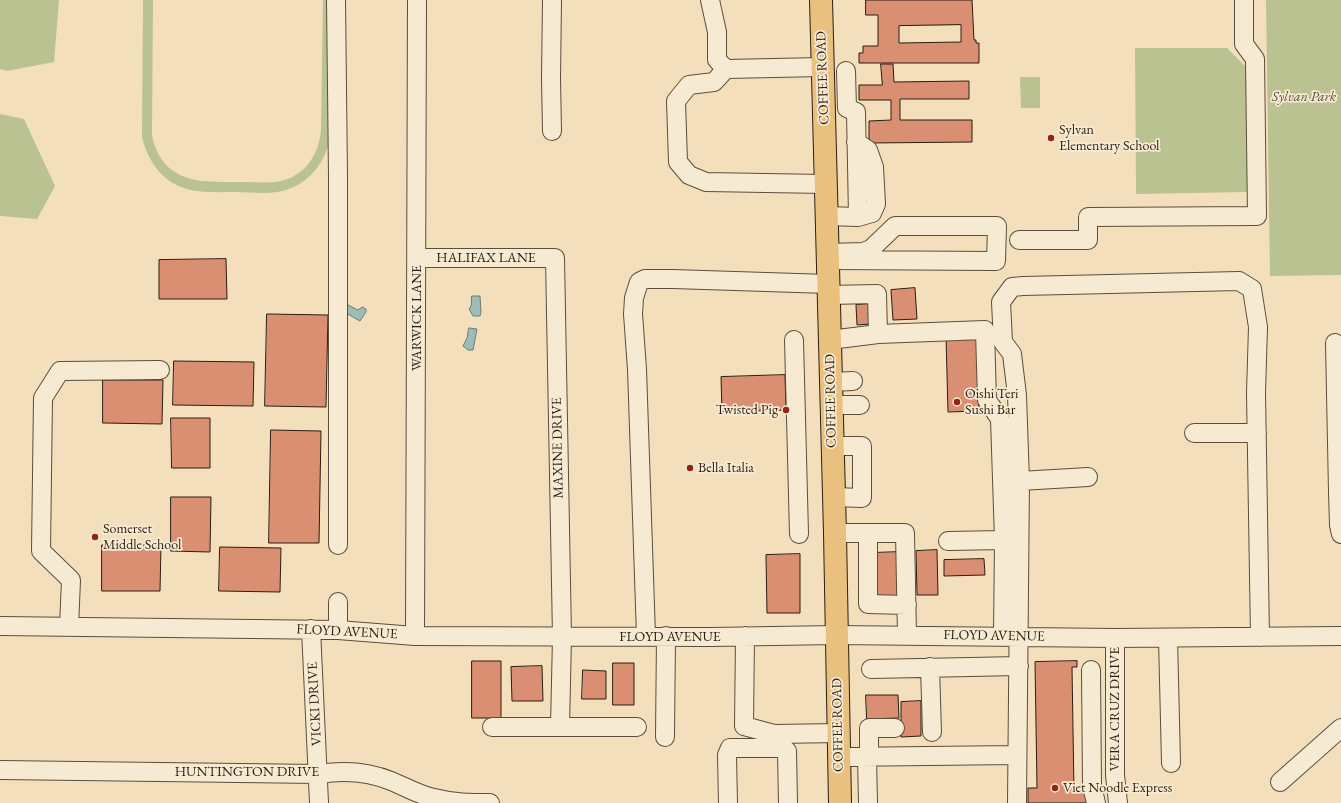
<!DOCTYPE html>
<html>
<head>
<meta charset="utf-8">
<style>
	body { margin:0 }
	canvas { display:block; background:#f3dfbc }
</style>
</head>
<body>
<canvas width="1341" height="803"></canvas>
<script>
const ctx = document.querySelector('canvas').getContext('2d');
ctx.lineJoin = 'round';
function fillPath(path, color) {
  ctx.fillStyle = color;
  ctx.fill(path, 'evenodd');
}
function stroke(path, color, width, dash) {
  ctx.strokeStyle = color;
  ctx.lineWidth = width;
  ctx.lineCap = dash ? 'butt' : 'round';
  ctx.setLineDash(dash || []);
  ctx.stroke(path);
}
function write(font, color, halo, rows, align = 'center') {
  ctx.font = font + ' "EB Garamond",serif';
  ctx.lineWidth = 3.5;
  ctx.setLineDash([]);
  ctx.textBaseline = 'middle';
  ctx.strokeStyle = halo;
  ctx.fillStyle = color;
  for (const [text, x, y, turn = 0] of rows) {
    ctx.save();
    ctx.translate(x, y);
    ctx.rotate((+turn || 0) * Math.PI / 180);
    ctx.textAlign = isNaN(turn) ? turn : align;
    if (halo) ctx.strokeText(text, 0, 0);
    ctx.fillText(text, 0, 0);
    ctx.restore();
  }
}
fillPath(new Path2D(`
	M0 0H59L54 62 7 71 0 69Z
	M143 0H153L152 135C157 162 173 177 201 181 215 182 230 182 244 182 254 182 265 183 275 182 303 179 319 156 321 130L323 0H332L330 139C324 166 306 187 277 192 263 194 248 192 234 192 220 192 205 193 191 190 165 185 148 163 142 137Z
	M1266 0H1341V275L1270 276Z
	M1135 48H1227L1250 71 1248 192 1136 194Z
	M1020 77H1040V108H1021Z
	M0 114 24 119 55 186 37 219 0 216Z`), '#bbc291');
const water = new Path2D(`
	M472 296H480L481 312 480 316H473L469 309 471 306Z
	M348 305 358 310 362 307 366 309V312L360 321 344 312Z
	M469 328 477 329 473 350H468L463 346 467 338Z`);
fillPath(water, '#9dbcb7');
stroke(water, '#6f7d75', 1);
const building = new Path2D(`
	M866 0H972L974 40H976V43H979V63H859V53H863V46H878V15H866ZM961 25V42L899 43V26Z
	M881 64H893L894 82 969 81V99H900V120H972V142L869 143V121L891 120V100H859V85H882Z
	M226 259 227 299H159V260Z
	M915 288 917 319 893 320 891 290Z
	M869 304 870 324 857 325 856 305Z
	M267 314 328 315 326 407 265 406Z
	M977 335 979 411 948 412 946 336Z
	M174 361 254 362 253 406 173 405Z
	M785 375 786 410 722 412 721 377Z
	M103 380H163L162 424 103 423Z
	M171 418H210V468H172Z
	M271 430 321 431 319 543H269Z
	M171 497H211L210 552 171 551Z
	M102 545H161L160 591H102Z
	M220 547 281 548 280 592 219 591Z
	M937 550 938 595H917L916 551Z
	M900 552 901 596 872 597 871 553Z
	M800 554V613H767L766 555Z
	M984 559 985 575 944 576V560Z
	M472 661H501V718H472Z
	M1077 661V667H1072L1074 792H1088V803H1028V788H1037L1035 662Z
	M613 663H634V705H613Z
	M542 666 543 701H512L511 667Z
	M583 670 606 671V699H582Z
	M866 695H898L899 718 867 719Z
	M921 701V736L901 737V702Z`);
fillPath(building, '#da8f72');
stroke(building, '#291e11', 1);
const minor = new Path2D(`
	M336 0 338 176V545
	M710 0 717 32V60L726 69
	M822 67 726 69 714 82 689 85 676 101 678 162 689 175 706 182 825 184
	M846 71 847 108 856 112 858 217
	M552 131 551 79 552 0
	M826 216 858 217 872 213 876 204 874 167 868 150 856 142
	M1019 240H1088V217L1257 216 1255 59 1244 44V0
	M827 253 863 252 871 249 895 226H997L996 261 828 260
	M417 258H555L562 637 560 727
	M828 295 877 294 878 334
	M794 340 799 534
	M830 340 878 334 985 330 987 400 1000 419 1004 540 1003 636
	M1335 343 1338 492 1339 525 1341 534
	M831 382 853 381
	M831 405H860
	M1194 433H1257
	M832 446H862V498L834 497
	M1020 481 1088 477
	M835 533H905L907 635
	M868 533V604L907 605
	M948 541 1004 540
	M338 602V630
	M0 626 338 630 415 636 711 637 836 635 1115 638 1341 636
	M69 627 71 580 41 551 43 398 60 371 160 370
	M311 629 319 803
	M415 636 417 0
	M646 636 637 369 633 314 634 298 639 282 645 279H673L828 284
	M745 636 744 726 774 734 839 733
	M1115 638V775L1118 803
	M1168 638 1171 763
	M930 667 932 732
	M871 669 1019 666
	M1091 670 1092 786 1096 803
	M492 727H637
	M665 737 666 636
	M839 757 1016 755
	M867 757 868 803
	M869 757V728H895
	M0 770 319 774C344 770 367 771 391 781 406 787 419 795 434 798 453 803 471 803 490 803
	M1280 782 1341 728
	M728 803 727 755 730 748H784L787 751 788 803
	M1017 803 1020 481 1017 395 1012 354 1003 342 1001 302 1012 287 1023 286 1239 281 1252 289 1258 327 1256 393 1260 637`);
const major = new Path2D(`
	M821 0 835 533 840 803`);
stroke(minor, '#5c4e3c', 20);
stroke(major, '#291e11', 24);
stroke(minor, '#f7ead3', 18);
stroke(major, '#eac07e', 22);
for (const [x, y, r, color] of [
	[1051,138,4,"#8f2418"],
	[957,402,4,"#8f2418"],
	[786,410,4,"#8f2418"],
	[690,468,4,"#8f2418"],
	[95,537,4,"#8f2418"],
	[1055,788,4,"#8f2418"]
]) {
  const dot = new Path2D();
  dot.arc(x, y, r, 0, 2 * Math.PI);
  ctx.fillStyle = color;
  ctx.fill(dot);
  stroke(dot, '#f7ead3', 1.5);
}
write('14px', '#291e11', '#f7ead3', [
	["COFFEE ROAD",823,78,-92],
	["HALIFAX LANE",486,258],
	["WARWICK LANE",417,318,-90],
	["COFFEE ROAD",831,401,-91],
	["MAXINE DRIVE",558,448,-91],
	["FLOYD AVENUE",347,632,3],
	["FLOYD AVENUE",994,636,1],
	["FLOYD AVENUE",670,637],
	["VICKI DRIVE",315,704,-93],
	["VERA CRUZ DRIVE",1115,709,-90],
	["COFFEE ROAD",838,725,-91],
	["HUNTINGTON DRIVE",247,772]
]);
write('italic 14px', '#554f37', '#f7ead3', [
	["Sylvan Park",1304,97]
]);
write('14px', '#291e11', '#f7ead3', [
	["Sylvan",1059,130],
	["Elementary School",1059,146],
	["Oishi Teri",965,394],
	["Sushi Bar",965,410],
	["Twisted Pig",778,410,"right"],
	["Bella Italia",698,468],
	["Somerset",103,529],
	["Middle School",103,545],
	["Viet Noodle Express",1063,788]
], 'left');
</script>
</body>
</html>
